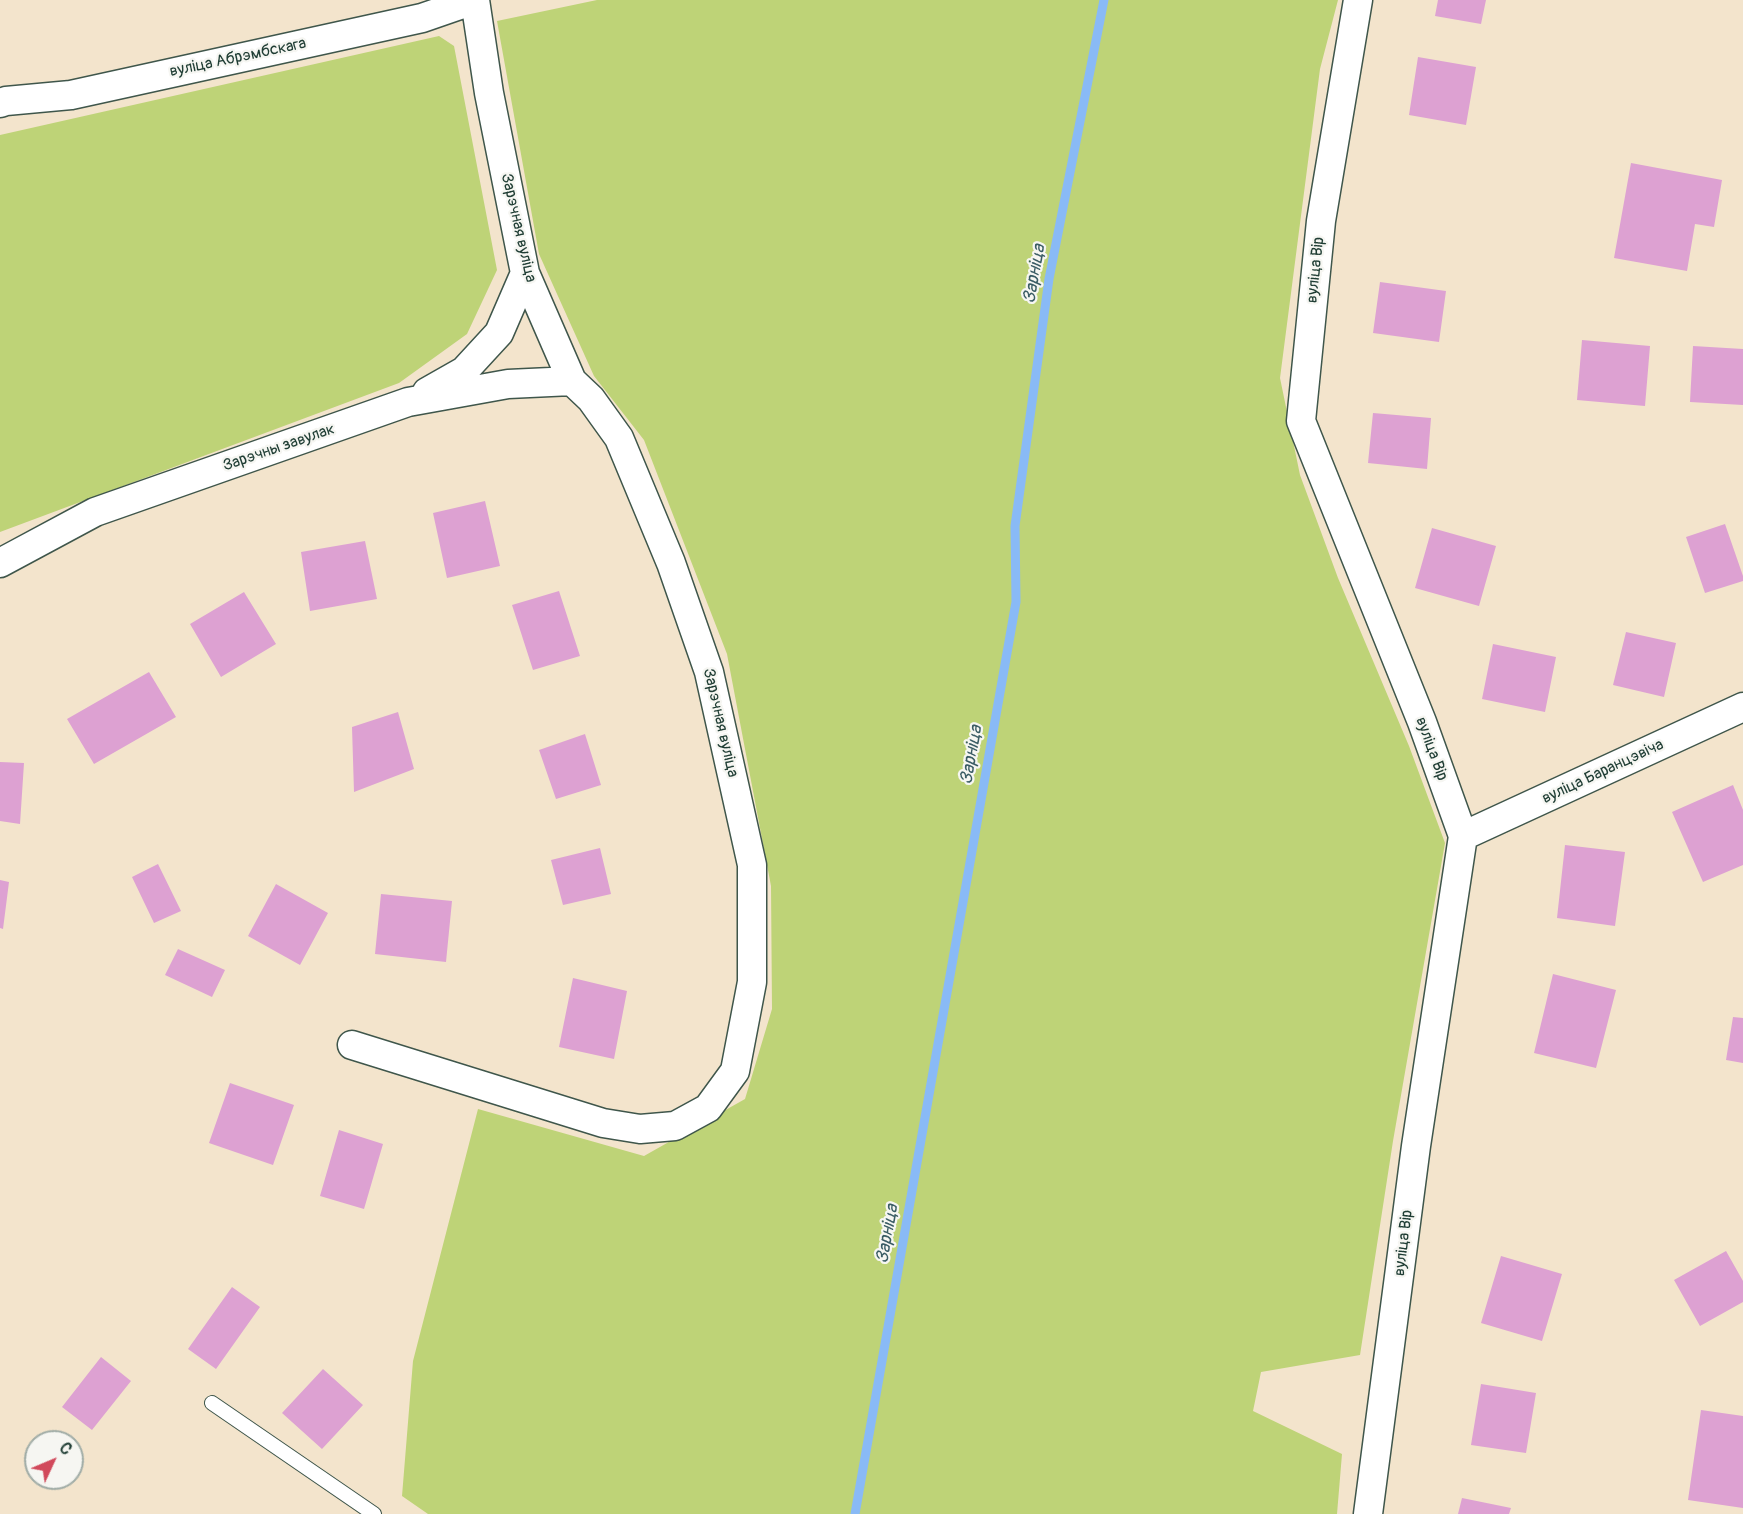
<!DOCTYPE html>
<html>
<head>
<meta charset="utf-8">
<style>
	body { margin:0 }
	#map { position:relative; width:1743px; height:1514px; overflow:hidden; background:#f3e4cc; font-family:Pangolin,sans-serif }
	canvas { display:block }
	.north { position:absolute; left:24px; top:1430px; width:60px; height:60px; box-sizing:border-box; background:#f6f6f2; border:2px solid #a0aca6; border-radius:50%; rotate:46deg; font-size:16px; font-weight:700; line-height:24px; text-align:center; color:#1f3d34 }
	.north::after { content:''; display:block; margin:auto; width:21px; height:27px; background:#d1495b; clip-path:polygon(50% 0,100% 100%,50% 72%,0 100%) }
</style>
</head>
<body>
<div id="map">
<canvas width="1743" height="1514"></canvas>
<div class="north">С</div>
</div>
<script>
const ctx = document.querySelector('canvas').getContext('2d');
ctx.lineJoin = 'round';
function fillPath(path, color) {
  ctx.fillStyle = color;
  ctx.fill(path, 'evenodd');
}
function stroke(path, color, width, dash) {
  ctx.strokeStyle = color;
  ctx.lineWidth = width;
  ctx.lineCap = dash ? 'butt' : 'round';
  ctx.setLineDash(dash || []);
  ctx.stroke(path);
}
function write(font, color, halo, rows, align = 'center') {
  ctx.font = font + ' Pangolin,sans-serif';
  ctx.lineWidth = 4.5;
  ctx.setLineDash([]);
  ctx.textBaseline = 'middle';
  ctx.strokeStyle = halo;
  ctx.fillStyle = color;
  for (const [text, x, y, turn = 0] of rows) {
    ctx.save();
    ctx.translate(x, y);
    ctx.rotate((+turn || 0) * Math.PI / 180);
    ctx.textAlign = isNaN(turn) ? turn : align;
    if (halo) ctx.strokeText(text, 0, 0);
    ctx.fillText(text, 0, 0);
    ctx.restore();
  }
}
fillPath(new Path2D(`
	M597 0H1338L1320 69 1280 378 1300 475 1338 578 1409 746 1445 843 1393 1141 1360 1355 1261 1372 1253 1411 1342 1454 1337 1514H428L402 1496 413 1361 478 1109 644 1156 745 1099 772 1009 771 886 727 654 644 440 594 376 539 254 497 21Z
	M439 36 454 46 497 270 467 334 399 383 0 532V135Z`), '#bed377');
stroke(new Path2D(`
	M855 1514 1016 602 1015 526 1049 279 1104 0`), '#89baf6', 9);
fillPath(new Path2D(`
	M1438 0H1486L1481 24 1435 16Z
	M1418 57 1476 67 1466 125 1409 115Z
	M1631 163 1722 180 1714 227 1695 224 1687 271 1614 258Z
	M1380 282 1446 291 1439 342 1373 333Z
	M1582 340 1650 346 1645 406 1577 400Z
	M1693 346 1743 349V405L1690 402Z
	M1373 413 1431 418 1427 469 1368 463Z
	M485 501 500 566 447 578 433 513Z
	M1725 524 1743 576V581L1705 593 1686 537Z
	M1432 528 1496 546 1479 606 1415 588Z
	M365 541 377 599 310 611 301 552Z
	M559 591 580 656 533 670 512 605Z
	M244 592 276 644 221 677 190 624Z
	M1626 632 1676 643 1664 697 1613 685Z
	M1493 644 1556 657 1545 712 1482 699Z
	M149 672 176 717 94 764 67 719Z
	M398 712 414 769 354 792 352 727Z
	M585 734 601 785 556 799 539 750Z
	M0 762 24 763 20 824 0 821Z
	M1733 785 1743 810V865L1703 882 1672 812Z
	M1565 845 1625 852 1615 926 1557 918Z
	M600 848 611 894 563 905 551 860Z
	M158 864 181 911 154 923 132 877Z
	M0 880 9 882 3 929 0 928Z
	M276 884 328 913 300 965 248 936Z
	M381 894 452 901 446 962 375 954Z
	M178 949 225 970 212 997 165 975Z
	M1553 974 1616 990 1596 1068 1534 1053Z
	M573 978 627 991 614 1059 559 1047Z
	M1733 1017 1743 1018V1063L1726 1060Z
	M230 1083 294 1105 273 1165 209 1143Z
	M339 1130 383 1144 364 1209 320 1196Z
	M1726 1251 1743 1281V1302L1700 1326 1674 1280Z
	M1501 1256 1562 1274 1542 1341 1481 1323Z
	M232 1287 260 1307 216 1369 188 1349Z
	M101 1357 131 1381 92 1430 62 1407Z
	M323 1369 363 1405 322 1449 282 1413Z
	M1481 1384 1536 1393 1526 1453 1471 1445Z
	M1701 1410 1743 1416V1508L1688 1500Z
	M1462 1498 1511 1508 1509 1514H1458Z`), '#dda1d2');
const service = new Path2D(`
	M212 1403 374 1514`);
const minor = new Path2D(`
	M1358 0 1321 221 1301 421 1422 722 1463 836 1416 1146 1368 1514
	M0 103 6 101 71 95 422 18 474 0
	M427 392 464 371 499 333 525 273
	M0 563 95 512 408 402 508 384 572 381
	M1463 836 1743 707
	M352 1045 603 1123 640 1129 675 1126 708 1108 735 1071 752 982V865L709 672 671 563 619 438 591 399 572 381 525 273 489 93 475 0`);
stroke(service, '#3f564b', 16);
stroke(minor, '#3f564b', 31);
stroke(service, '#fff', 14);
stroke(minor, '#fff', 28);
write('16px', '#1f3d34', '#f6f6f2', [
	["вуліца Абрэмбскага",238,58,-12],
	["Зарэчная вуліца",518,228,77],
	["вуліца Вір",1316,270,-84],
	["Зарэчны завулак",279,448,-19],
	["Зарэчная вуліца",720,723,77],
	["вуліца Вір",1431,749,70],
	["вуліца Баранцэвіча",1603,772,-25],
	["вуліца Вір",1404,1243,-83]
]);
write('italic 18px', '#3a5c64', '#f6f6f2', [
	["Зарніца",1035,274,-80],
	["Зарніца",972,755,-80],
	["Зарніца",888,1234,-80]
]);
</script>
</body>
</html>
